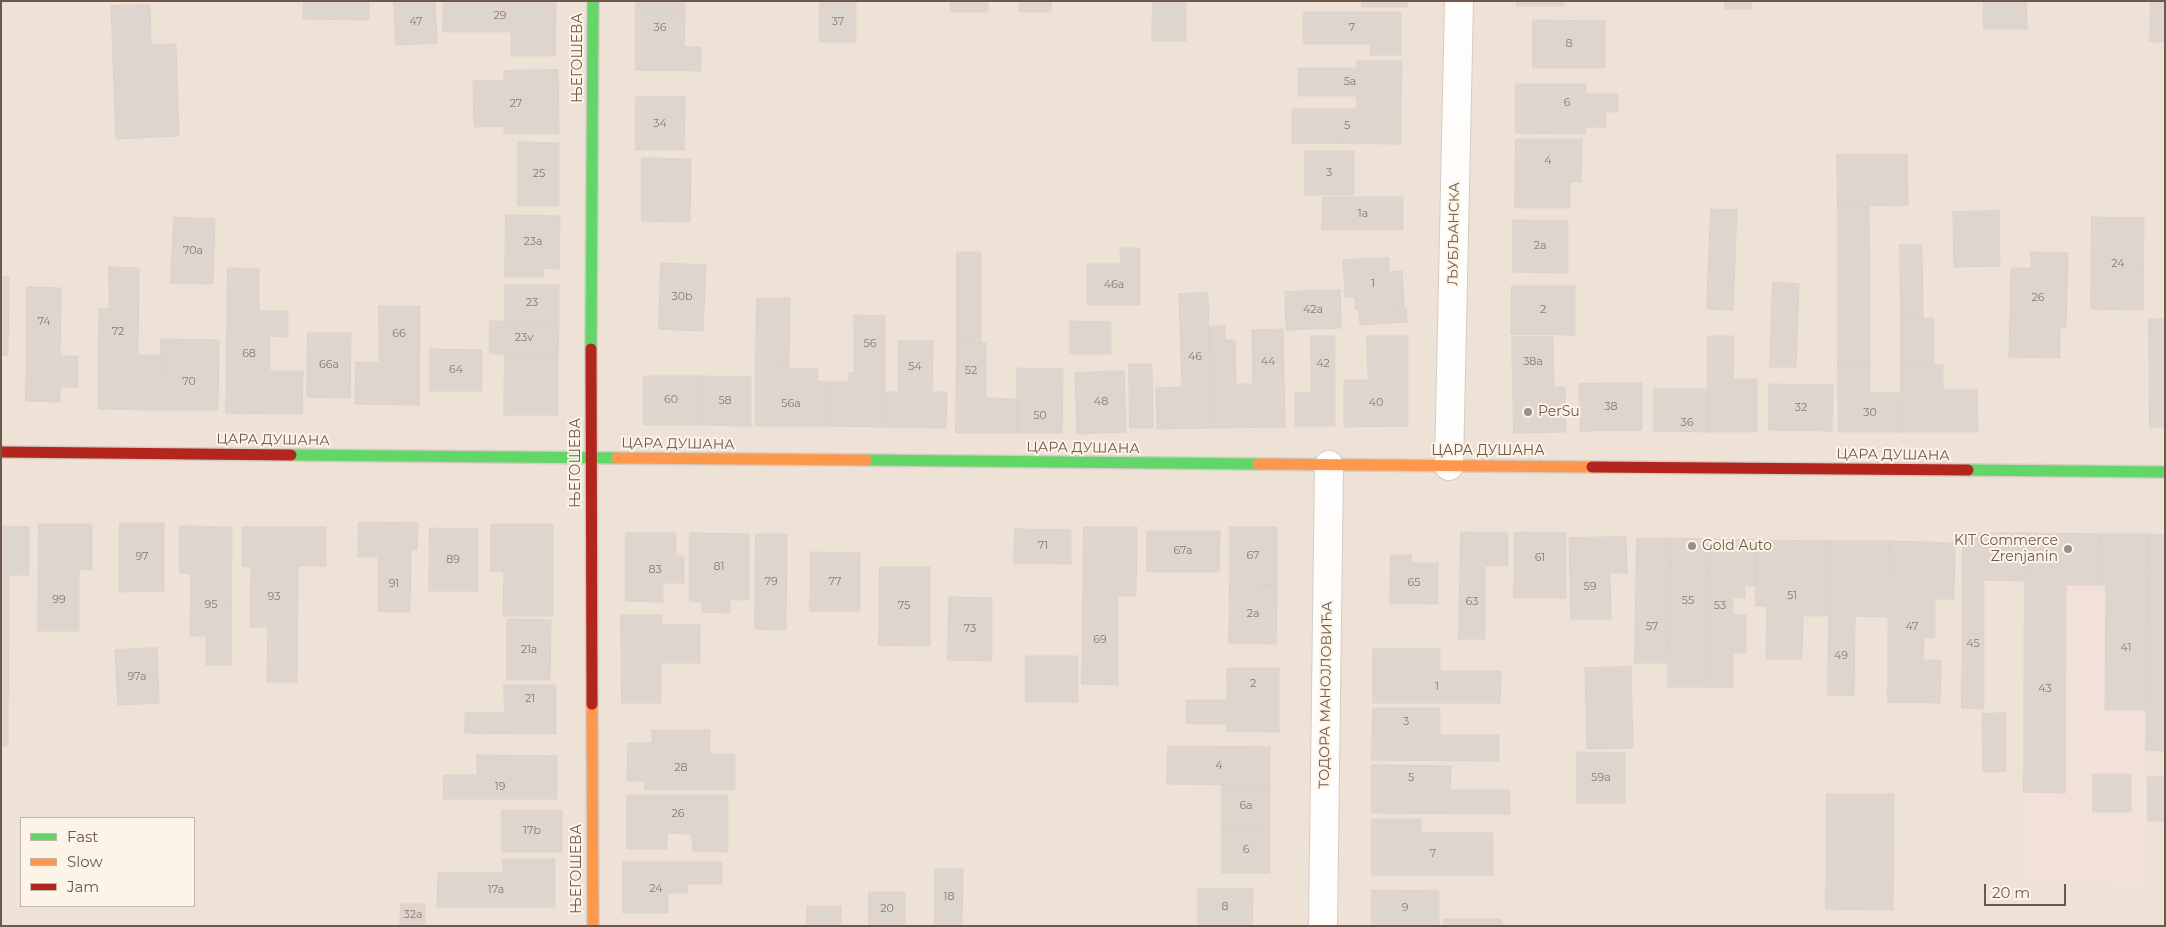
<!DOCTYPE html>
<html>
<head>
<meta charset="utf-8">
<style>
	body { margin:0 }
	#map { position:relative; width:2166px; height:927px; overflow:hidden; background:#f5efe8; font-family:Montserrat,sans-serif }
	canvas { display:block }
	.frame { position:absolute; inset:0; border:2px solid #70574b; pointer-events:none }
	.legend { position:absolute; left:20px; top:817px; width:175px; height:90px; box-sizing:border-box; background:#fdf4e8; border:1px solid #c5b5a9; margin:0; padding:6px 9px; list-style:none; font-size:15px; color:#70574b }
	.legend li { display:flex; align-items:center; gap:10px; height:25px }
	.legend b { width:25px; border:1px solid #c5b5a9 }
	.scale { position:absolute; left:1984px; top:884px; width:82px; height:22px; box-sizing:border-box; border:2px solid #70574b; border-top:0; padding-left:6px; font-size:15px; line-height:18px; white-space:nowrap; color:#70574b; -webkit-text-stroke:4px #fdf4e8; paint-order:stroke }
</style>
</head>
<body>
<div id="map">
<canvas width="2166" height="927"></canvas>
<div class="frame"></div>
<ul class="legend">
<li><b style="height:6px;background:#63d668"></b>Fast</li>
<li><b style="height:6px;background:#ff974d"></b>Slow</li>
<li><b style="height:6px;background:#b3261e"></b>Jam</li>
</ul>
<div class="scale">20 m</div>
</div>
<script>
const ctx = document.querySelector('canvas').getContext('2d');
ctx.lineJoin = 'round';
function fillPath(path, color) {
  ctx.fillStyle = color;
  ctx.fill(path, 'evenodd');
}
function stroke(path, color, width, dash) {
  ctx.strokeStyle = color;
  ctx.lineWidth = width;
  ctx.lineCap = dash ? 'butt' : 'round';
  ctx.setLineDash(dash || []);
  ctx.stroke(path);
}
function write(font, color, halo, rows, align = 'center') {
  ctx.font = font + ' Montserrat,sans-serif';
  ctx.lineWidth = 4;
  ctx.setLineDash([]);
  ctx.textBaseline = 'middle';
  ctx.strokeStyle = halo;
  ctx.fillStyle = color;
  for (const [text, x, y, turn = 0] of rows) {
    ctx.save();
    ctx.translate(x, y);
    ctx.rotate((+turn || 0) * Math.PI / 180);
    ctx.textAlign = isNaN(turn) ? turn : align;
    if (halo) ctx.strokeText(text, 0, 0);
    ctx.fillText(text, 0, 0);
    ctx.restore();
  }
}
fillPath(new Path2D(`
	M1 1H2165V926H1ZM21 818H194V906H21Z`), '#eee2d6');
fillPath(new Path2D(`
	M2066 585H2106L2105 709 2147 710 2145 886 2023 885 2024 792 2065 793Z`), '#f2e1d9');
const building = new Path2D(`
	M304 1H369V20L303 19Z
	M394 1H435L437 43 396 45Z
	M444 1H556L555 56H511V32H443Z
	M636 1H685V9H636Z
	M820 1H856V42H820Z
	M951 1H988V12H951Z
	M1020 1H1051V12H1019Z
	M1153 1H1186V41H1152Z
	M1362 1H1407V7H1362Z
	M1517 1H1564V6H1517Z
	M1725 1H1751V9H1725Z
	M1984 1H2026L2027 29H1984Z
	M2151 1H2165V42H2150Z
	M150 5 151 45 176 44 179 136 116 139 111 6Z
	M636 9H685L684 47H701V71L636 70Z
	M1304 12H1401V55H1370L1371 44H1304Z
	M1533 20 1605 21V68H1533Z
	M1357 61H1402L1401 96H1298V68H1357Z
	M558 70 559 134H504V126L474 127 473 81H504V71Z
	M1516 84H1586L1585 94H1618V112H1606V127H1585L1586 134 1516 133Z
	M1357 96H1401V144L1292 143V109H1357Z
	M636 97H685L684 150H636Z
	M1516 139H1582L1581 182H1570V208H1515Z
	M518 142 559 143V206H518Z
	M1305 151H1354V195H1305Z
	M1837 154H1907L1908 205 1838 206Z
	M642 158 691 159 690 222 642 221Z
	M1323 197H1403V230H1322Z
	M1838 206H1869L1870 367H1838Z
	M1711 209 1737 210 1733 310 1707 309Z
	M1999 211 2000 266 1954 267 1953 212Z
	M506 215 560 216 559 269 544 268V277H505Z
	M174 217 215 219 213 284 171 283Z
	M2092 217 2144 218 2143 310 2091 309Z
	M1513 220 1568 221V273L1513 272Z
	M1900 245H1922L1923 318H1901Z
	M1120 248H1140V305H1087V264H1121Z
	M957 252H981V343H957Z
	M2031 252 2068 253 2066 328 2060 327V358L2009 357 2011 268H2031Z
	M1389 258V272L1402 271 1404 307 1355 309V297H1345L1343 260Z
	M661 263 706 265 703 331 659 329Z
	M109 267 139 268 138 355H161L160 410 98 409 99 309H109Z
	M228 268 259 269V311H288V337L270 336V371H303L302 414 226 413Z
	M1 277H9L8 355H1Z
	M1773 282 1799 284 1796 367H1770Z
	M505 285H559V322H505Z
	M1512 286H1575V335L1511 334Z
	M27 287 61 288 60 356H78V387H60V402L26 401Z
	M1340 290 1341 328 1286 330 1285 292Z
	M1208 293 1211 428 1157 429 1156 388 1182 387 1179 294Z
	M757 298H790L789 361 756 360Z
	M379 306H420L419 405 355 404 356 362H379Z
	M1406 308 1407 322 1360 325 1359 311Z
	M854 315 885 316V427L827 426V382H849V373H854Z
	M1901 318H1934V365H1901Z
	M2149 319H2165V427H2150Z
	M490 321 559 322 558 354H490Z
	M1070 321 1111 322V354H1070Z
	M1225 326V340H1235L1236 384H1253L1252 330 1283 329 1285 427 1211 428 1209 327Z
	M308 333H351L350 398 307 397Z
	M1311 336H1335V426H1295V392L1311 393Z
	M1367 336H1408V426L1344 427V380H1368Z
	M1708 336H1734L1733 379H1757V432H1708Z
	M1512 337H1553L1554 387H1565L1566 432 1514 433Z
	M161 339 219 340 218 410H160Z
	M899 341H933L932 392H947L946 428 885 427V392H898Z
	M957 343H986V398L1017 399V433H956Z
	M430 349 482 350V391H430Z
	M505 354H558V415H504Z
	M756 360 789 361V369H818L817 381 827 382V426H756Z
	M1129 364H1152L1153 428H1130Z
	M1901 365H1943V390H1977L1978 432H1901Z
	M1838 367H1870V393H1901V432H1839Z
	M1017 368 1063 369 1062 433H1017Z
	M1124 371 1126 432 1077 434 1075 373Z
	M644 376H698V425H644Z
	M698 376 751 377V426L698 425Z
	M1642 383V430L1580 431 1579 384Z
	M1769 384 1833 385 1832 431 1769 430Z
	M1654 389H1708V432L1654 431Z
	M359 522 418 523 417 550H411L410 612H378V557H358Z
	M120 523H164V591L120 592Z
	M39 524H92V570L79 569V631H38Z
	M491 524H553V616H503L504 571H491Z
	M1 526 29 527V575H9L8 746H1Z
	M180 526 232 527 231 665H206V636H190L191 574 180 573Z
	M243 527H326V566H298L297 682H267L268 627H250L251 567 243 566Z
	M1084 527H1137L1136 596H1118V685L1082 684Z
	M1230 527H1277V585L1230 584Z
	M430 528 478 529V591H429Z
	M1015 529 1071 530V564L1014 563Z
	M1147 531H1220L1219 572H1147Z
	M1461 532 1508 533V566H1485V639H1459Z
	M1515 532 1566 533V598H1514Z
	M626 533H676V556H684V583H663V602L626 601Z
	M690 533 749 534V600H730V613L702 612V602H690Z
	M1963 533H2025V581L1984 580V709L1962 708Z
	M2025 533 2100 534 2099 585H2066L2065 793 2024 792Z
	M756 534H787L786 630 755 629Z
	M2100 534H2148L2147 710H2105L2106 585H2099Z
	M2148 534 2165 535V751L2146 750Z
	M1626 537 1627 573H1610L1611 619H1571L1569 538Z
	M1637 538H1671L1669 663H1635Z
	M1671 538 1708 539 1706 687H1668Z
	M1708 539 1756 540V586H1745V598L1733 597V615H1746V653H1733V688L1706 687Z
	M1756 540 1830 541 1829 616H1803L1802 659H1766L1767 606H1756Z
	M1830 541H1889L1888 617 1855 616 1854 696 1828 695Z
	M1889 541 1955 543 1954 599H1935V638H1924L1923 660H1941L1940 703 1888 702Z
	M811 552 860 553V611H810Z
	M1391 555H1412L1411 563H1438V604L1390 603Z
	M880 567H930V646L879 645Z
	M1230 584 1277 585 1276 644 1229 643Z
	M949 597 992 598V661L948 660Z
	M621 615H662L661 625H700V663H661V703H622Z
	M507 619 551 620 550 680H507Z
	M157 648 159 703 118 705 115 650Z
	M1373 649H1440V671H1501L1500 703H1373Z
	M1026 656H1078V702H1026Z
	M1631 667 1633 748 1587 749 1585 668Z
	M1227 668H1279V732L1227 731V724H1186V700H1227Z
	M504 685H556V734L465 733V713H504Z
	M1373 708H1440V735H1499V761L1372 760Z
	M2006 713V772H1983L1982 714Z
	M652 730H710V754H735V790H645V781H627L628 743H652Z
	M1168 746 1270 747V785L1167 784Z
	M1577 752 1625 753V803H1577Z
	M477 755 557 756V799H443L444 775H477Z
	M1372 765 1451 766 1450 790H1510V814L1372 813Z
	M2093 774H2131V812H2093Z
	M2148 777H2165V821H2148Z
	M1222 785H1270V827H1222Z
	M1827 794H1894L1893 910 1826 909Z
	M627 795H728V852L693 851 692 834 667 833V849H627Z
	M502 810H562V852H502Z
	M1372 819H1421V833H1493V875H1372Z
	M1222 827H1270V873H1222Z
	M503 859H555V907H437L438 873H503Z
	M623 862H722V884H688V893H668V913H623Z
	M935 869H963L962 926H935Z
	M1198 889H1253L1252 926H1198Z
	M1372 890 1439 891V926H1372Z
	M869 892H905V926H869Z
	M401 904H425V926H400Z
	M807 906H841V926H807Z
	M1444 919H1501L1502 926H1444Z`);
fillPath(building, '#ded5ce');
stroke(building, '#ddd2cb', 1);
const street = new Path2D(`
	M1449 466 1459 1
	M1323 926 1329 465`);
const fast = new Path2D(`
	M591 349 593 1
	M291 455 617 458
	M866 460 1258 464
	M1968 470 2165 472`);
const slow = new Path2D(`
	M617 458 866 460
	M1258 464 1592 467
	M592 704 593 926`);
const jam = new Path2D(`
	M591 349 592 704
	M1 452 291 455
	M1592 467 1968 470`);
stroke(street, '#d4ccc6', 30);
stroke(fast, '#d4ccc5', 14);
stroke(slow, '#d4ccc5', 14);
stroke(jam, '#d4ccc5', 14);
stroke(street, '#fefdfc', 28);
stroke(fast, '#63d668', 11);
stroke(slow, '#ff974d', 11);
stroke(jam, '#b3261e', 11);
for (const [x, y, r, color] of [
	[1528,412,5,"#9f8c82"],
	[1692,546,5,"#9f8c82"],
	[2068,549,5,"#9f8c82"]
]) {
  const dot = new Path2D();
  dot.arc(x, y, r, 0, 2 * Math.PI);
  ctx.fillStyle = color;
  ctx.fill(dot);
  stroke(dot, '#fdf4e8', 2);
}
write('11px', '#8e796e', null, [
	["29",500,16],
	["47",416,22],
	["37",838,22],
	["36",660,28],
	["7",1352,28],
	["8",1569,44],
	["5a",1350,82],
	["6",1567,103],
	["27",516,104],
	["34",660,124],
	["5",1347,126],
	["4",1548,161],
	["3",1329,173],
	["25",539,174],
	["1a",1363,214],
	["23a",533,242],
	["2a",1540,246],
	["70a",193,251],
	["24",2118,264],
	["1",1373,284],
	["46a",1114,285],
	["30b",682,297],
	["26",2038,298],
	["23",532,303],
	["42a",1313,310],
	["2",1543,310],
	["74",44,322],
	["72",118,332],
	["66",399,334],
	["23v",524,338],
	["56",870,344],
	["68",249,354],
	["46",1195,357],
	["44",1268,362],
	["38a",1533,362],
	["42",1323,364],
	["66a",329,365],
	["54",915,367],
	["64",456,370],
	["52",971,371],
	["70",189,382],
	["60",671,400],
	["58",725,401],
	["48",1101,402],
	["40",1376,403],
	["56a",791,404],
	["38",1611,407],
	["32",1801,408],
	["30",1870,413],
	["50",1040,416],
	["36",1687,423],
	["71",1043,546],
	["67a",1183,551],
	["67",1253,556],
	["97",142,557],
	["61",1540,558],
	["89",453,560],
	["81",719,567],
	["83",655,570],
	["79",771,582],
	["77",835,582],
	["65",1414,583],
	["91",394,584],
	["59",1590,587],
	["51",1792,596],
	["93",274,597],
	["99",59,600],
	["55",1688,601],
	["63",1472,602],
	["95",211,605],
	["75",904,606],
	["53",1720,606],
	["2a",1253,614],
	["57",1652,627],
	["47",1912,627],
	["73",970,629],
	["69",1100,640],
	["45",1973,644],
	["41",2126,648],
	["21a",529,650],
	["49",1841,656],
	["97a",137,677],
	["2",1253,684],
	["1",1437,687],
	["43",2045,689],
	["21",530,699],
	["3",1406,722],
	["4",1219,766],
	["28",681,768],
	["5",1411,778],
	["59a",1601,778],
	["19",500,787],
	["6a",1246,806],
	["26",678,814],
	["17b",532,831],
	["6",1246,850],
	["7",1433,854],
	["24",656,889],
	["17a",496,890],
	["18",949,897],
	["8",1225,907],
	["9",1405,908],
	["20",887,909],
	["32a",413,915]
]);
write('14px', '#70574b', '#fdf4e8', [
	["ЊЕГОШЕВА",578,58,-90],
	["ЉУБЉАНСКА",1454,234,-89],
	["ЦАРА ДУШАНА",273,440,1],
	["ЦАРА ДУШАНА",678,444,1],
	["ЦАРА ДУШАНА",1083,448,1],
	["ЦАРА ДУШАНА",1488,451],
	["ЦАРА ДУШАНА",1893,455,1],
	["ЊЕГОШЕВА",576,463,-90],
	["ТОДОРА МАНОЈЛОВИЋА",1326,695,-89],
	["ЊЕГОШЕВА",577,869,-90]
]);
write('14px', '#70574b', '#fdf4e8', [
	["PerSu",1538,412],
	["KIT Commerce",2058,541,"right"],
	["Zrenjanin",2058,557,"right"],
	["Gold Auto",1702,546]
], 'left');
</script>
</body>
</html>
